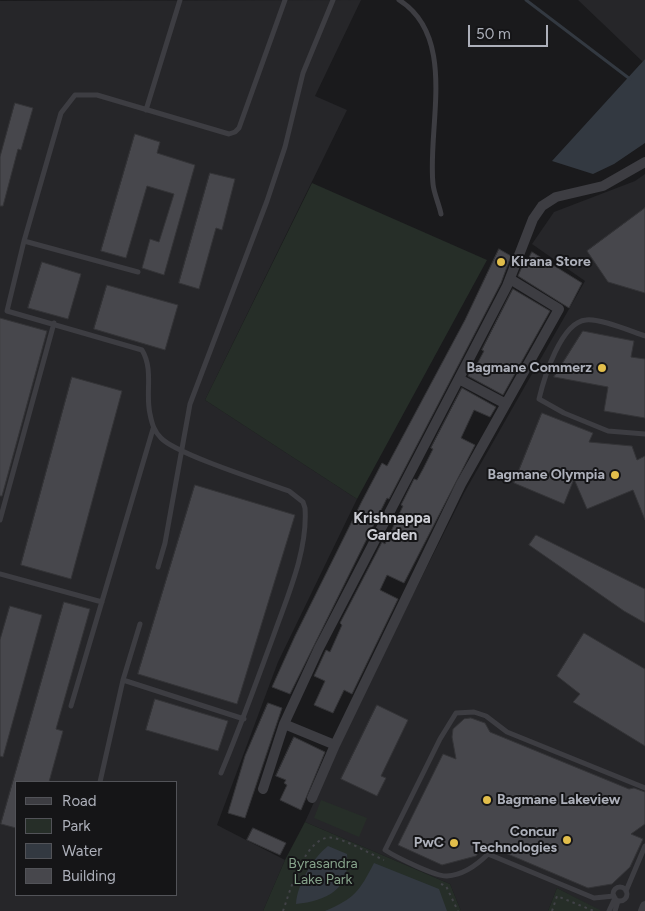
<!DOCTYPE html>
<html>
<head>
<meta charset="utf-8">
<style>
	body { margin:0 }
	#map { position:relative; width:645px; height:911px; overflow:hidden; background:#1a1a1c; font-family:Figtree,sans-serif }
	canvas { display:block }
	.legend { position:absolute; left:15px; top:781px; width:162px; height:115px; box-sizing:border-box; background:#151517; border:1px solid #525358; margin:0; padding:6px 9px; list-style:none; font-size:15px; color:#adb0ba }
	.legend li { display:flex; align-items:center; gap:10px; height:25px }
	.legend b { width:25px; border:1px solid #525358 }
	.scale { position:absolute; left:468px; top:25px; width:80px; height:22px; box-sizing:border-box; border:2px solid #adb0ba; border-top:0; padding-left:6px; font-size:15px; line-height:18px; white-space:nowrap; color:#adb0ba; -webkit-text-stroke:4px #151517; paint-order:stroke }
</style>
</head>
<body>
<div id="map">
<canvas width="645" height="911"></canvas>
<ul class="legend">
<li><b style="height:6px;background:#3d3d42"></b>Road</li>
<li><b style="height:14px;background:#262e28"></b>Park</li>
<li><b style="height:14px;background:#333941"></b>Water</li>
<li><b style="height:14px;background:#47474c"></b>Building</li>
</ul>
<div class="scale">50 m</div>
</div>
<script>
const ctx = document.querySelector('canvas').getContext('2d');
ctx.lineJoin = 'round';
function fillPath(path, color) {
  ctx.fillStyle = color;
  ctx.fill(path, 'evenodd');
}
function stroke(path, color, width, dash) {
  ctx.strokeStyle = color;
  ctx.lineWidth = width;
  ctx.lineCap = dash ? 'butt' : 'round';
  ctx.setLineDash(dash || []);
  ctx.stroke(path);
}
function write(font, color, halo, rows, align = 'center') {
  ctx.font = font + ' Figtree,sans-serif';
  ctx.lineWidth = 4;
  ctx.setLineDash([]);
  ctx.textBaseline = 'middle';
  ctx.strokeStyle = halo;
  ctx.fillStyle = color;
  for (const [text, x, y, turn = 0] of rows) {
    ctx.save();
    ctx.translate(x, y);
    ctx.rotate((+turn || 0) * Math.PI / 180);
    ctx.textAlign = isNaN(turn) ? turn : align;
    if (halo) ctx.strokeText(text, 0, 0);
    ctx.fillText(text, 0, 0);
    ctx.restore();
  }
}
fillPath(new Path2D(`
	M361 0 315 96 347 110 205 400 357 499 278 662 217 825 285 860 263 911H0V1ZM16 782H176V895H16Z
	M578 0H645V59L643 62Z
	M645 174V911H600L557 888 548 911H461L450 884 305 822 365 690 464 493 585 281 532 244 554 212 635 181Z`), '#262629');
fillPath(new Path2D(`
	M312 183 487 260 357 499 205 400Z
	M321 800 367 818 359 837 314 818Z
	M305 822 450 884 461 911H263L285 860Z
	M557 888 600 910V911H548Z`), '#262e28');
fillPath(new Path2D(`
	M645 59V143L614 164 593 174 552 161Z
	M328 846 347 854C351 889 327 901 296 904 297 884 313 858 328 846Z
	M374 863 439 889 447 911H325C355 898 359 892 374 863Z`), '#333941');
stroke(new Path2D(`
	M526 0 630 79`), '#333941', 3);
const building = new Path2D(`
	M15 103 33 108 21 150 18 149 3 206H0V157Z
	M135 134 160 142 157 153 195 165 164 275 142 268 150 239 159 242 174 194 147 186 126 258 101 251Z
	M210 173 235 179 222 230 216 228 199 289 179 283Z
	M645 208V293L608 282 587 251Z
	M499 249 511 256 501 283 389 499 387 498 290 694 272 687 295 636 362 501 382 463 387 466 465 320Z
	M532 252 582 283 569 308 518 276 524 262 526 263Z
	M42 262 81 274 68 319 28 308Z
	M107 285 178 305 165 350 94 329Z
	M513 289 550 311 503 395 468 376 474 365 476 366 484 351 482 350Z
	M0 318 47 331 2 496H0Z
	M583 331 634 341 631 357 645 359V418L604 411 608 387 554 377Z
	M72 377 122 391 71 579 21 565Z
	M462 388 496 407 490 417 474 410 461 438 475 445 404 583 387 575 380 590 398 599 352 694 344 690 333 713 314 705 325 681 314 676 326 650 330 652 342 625 340 623 382 542 385 544 403 506 401 505 414 479 417 480 423 469 433 449 431 448Z
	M542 413 593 433 589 442 632 446 637 460 645 456V520L633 490 587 509 574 479 564 504 514 483Z
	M195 485 295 515 237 704 138 674Z
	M536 535 645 589V623L624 611 529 545Z
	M64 602 90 609 56 729 63 731 49 782H16V828L1 824Z
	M10 606 42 615 3 757 0 756V640Z
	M584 633 645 669V746L573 702 580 694 557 676Z
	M155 699 228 721 218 751 146 730Z
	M268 703 282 708 245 818 228 813 245 756Z
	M377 705 408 720 381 776 386 778 377 796 341 779Z
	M471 718 485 723 490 732 629 789 634 788 645 792V824L631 834 643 839 630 867 612 884 588 888 484 844 476 856 442 865 398 845 443 754 456 759 452 737 453 729 464 719Z
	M294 737 325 752 301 810 280 800 287 785 284 783 286 780 276 776Z
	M253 828 286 843 280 855 247 840Z`);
fillPath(building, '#47474c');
stroke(building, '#343437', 1);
stroke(new Path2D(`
	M441 884 446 886 458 911
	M283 911C290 891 306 832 334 838 351 842 368 853 384 860
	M552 911 557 896 594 911`), '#414247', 2, [2.5, 4]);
stroke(new Path2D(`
	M399 0C458 37 427 127 433 184 434 194 439 204 441 214
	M146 110 180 0
	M24 241 7 311 142 350C154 370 145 393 150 414 152 424 154 431 161 438 176 454 264 482 289 491L303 502 305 508C308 551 287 597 273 637 256 683 240 728 221 773
	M138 272 24 241 61 113 75 95H97L229 134 235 132 239 128 285 0
	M645 336C630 331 600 318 586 320 561 322 544 378 539 399L564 413 608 431 645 434
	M0 520 54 323
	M158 567 165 543 190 404 267 201 285 147 303 73 333 0
	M0 574 102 602
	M123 680 244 719
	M71 706 153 429
	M100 782 123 680 140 624
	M613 894a7 7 0 1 1 14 0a7 7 0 1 1-14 0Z
	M626 891 645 846
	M614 896 594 898 488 854C477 865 463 875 447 876 436 877 396 857 385 850L440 739 456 713 474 712 486 716 507 732 645 788
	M609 911 615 898
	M615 911 618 901`), '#3d3d42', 5);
stroke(new Path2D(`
	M459 379 506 404
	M284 724 335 745 461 484 559 309 510 279
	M263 789 284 724 319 648 507 286 533 219 542 206 556 197 603 186 645 162
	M312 798 335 745
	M643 911 645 906`), '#3d3d42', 10);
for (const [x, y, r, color] of [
	[501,262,5,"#e2be4b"],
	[602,368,5,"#e2be4b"],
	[615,475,5,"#e2be4b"],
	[487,800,5,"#e2be4b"],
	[567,840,5,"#e2be4b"],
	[454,843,5,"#e2be4b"]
]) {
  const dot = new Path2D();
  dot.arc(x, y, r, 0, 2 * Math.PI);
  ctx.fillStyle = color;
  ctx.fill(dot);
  stroke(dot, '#151517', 2);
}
write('bold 14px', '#adb0ba', '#151517', [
	["Kirana Store",511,262,"left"],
	["Bagmane Commerz",592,368],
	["Bagmane Olympia",605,475],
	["Bagmane Lakeview",497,800,"left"],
	["Concur",557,832],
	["Technologies",557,848],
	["PwC",444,843]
], 'right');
write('14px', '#86a38b', '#151517', [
	["Byrasandra",323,864],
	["Lake Park",323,880]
]);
write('bold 15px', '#cecfd6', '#151517', [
	["Krishnappa",392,519],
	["Garden",392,536]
]);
</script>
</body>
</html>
